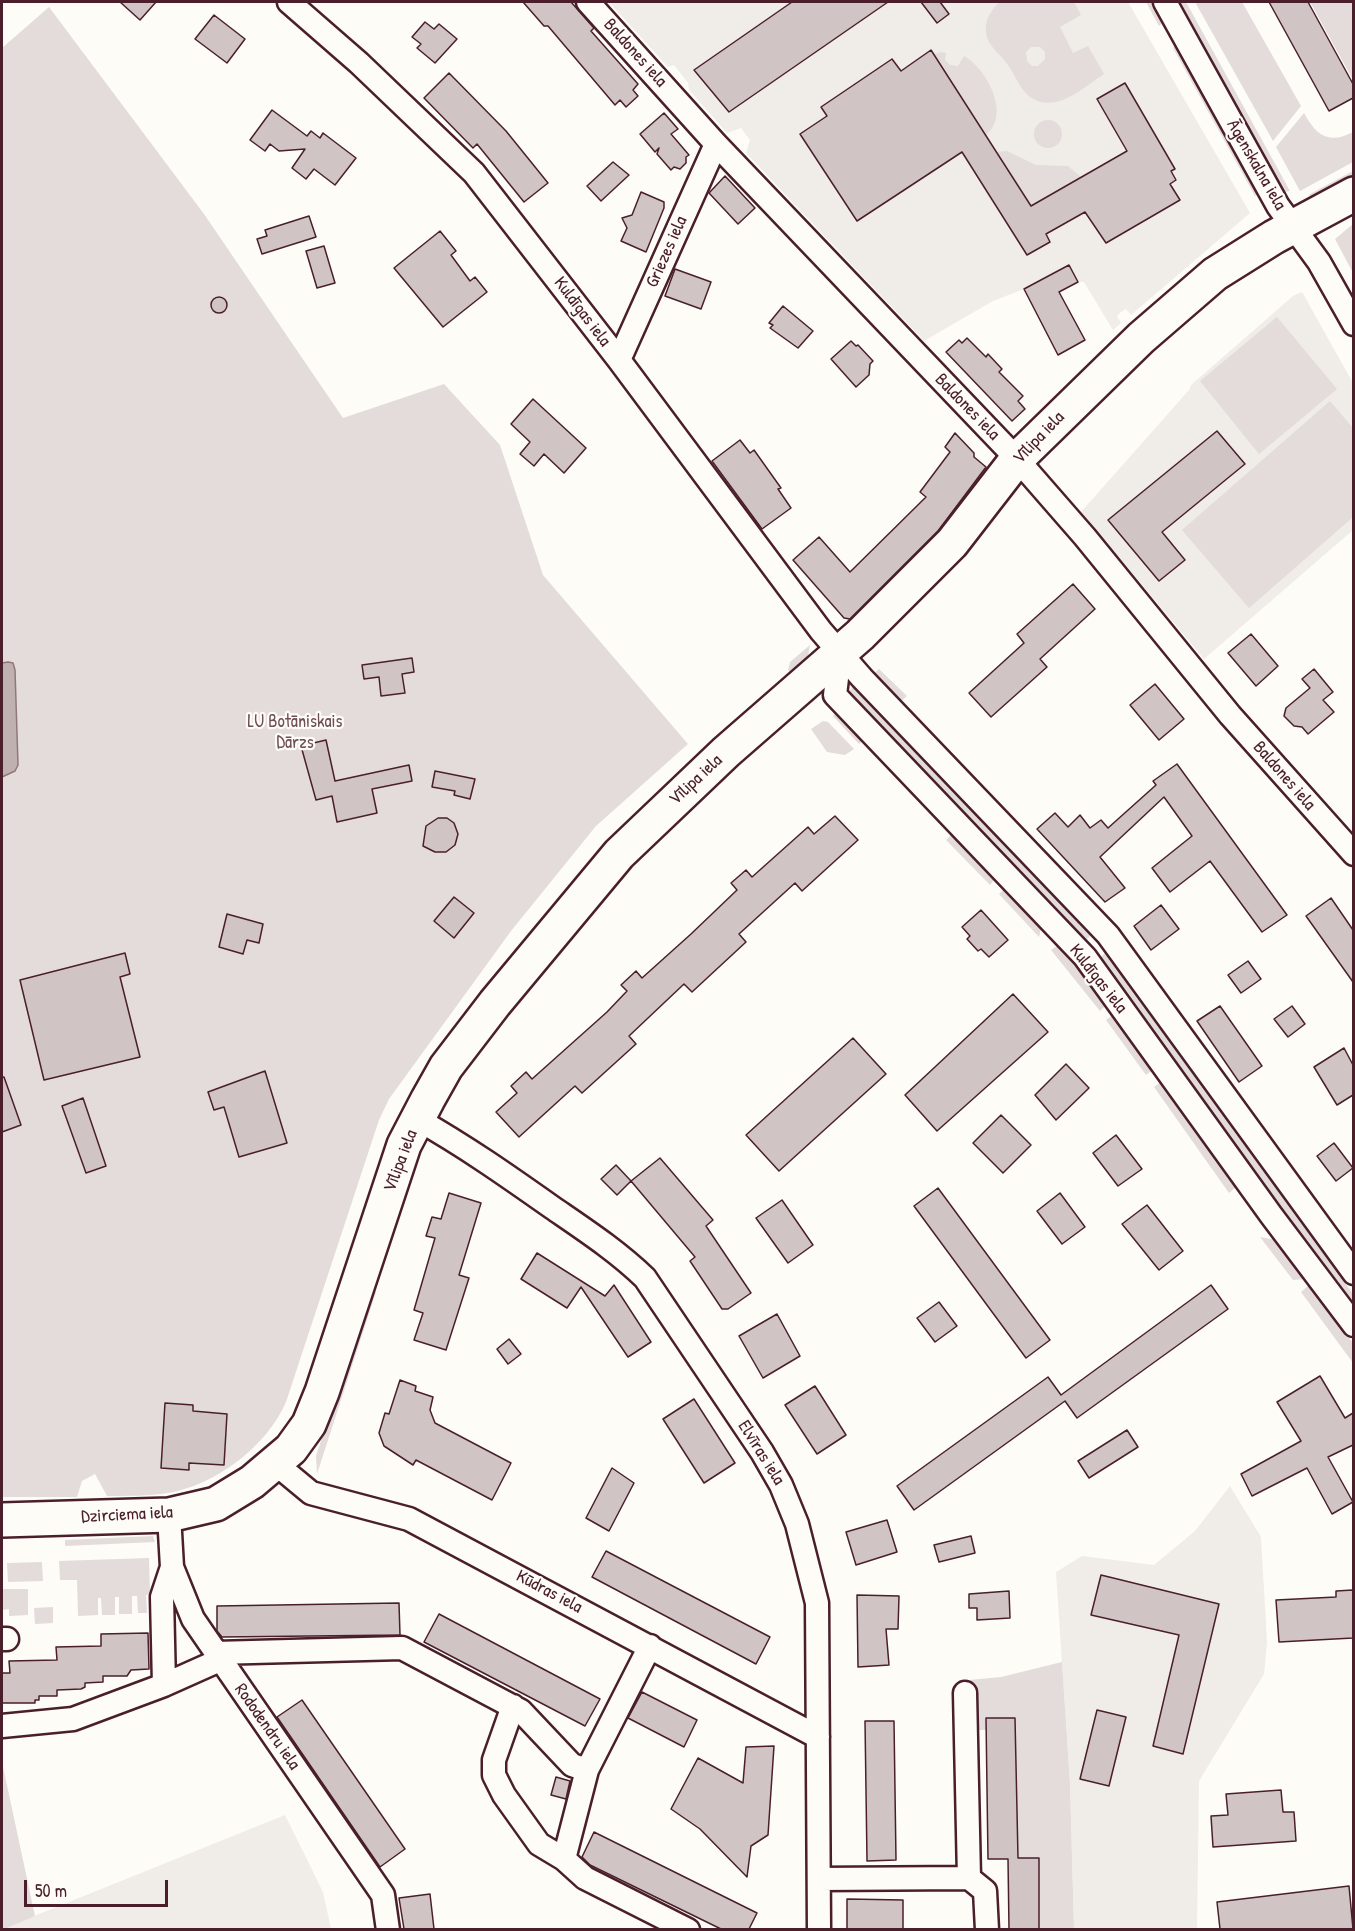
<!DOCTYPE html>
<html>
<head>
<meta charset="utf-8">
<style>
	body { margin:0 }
	#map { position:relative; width:1355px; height:1931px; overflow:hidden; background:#fdfcf7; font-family:"Patrick Hand",sans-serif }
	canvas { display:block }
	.frame { position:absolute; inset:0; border:3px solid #4a1f2b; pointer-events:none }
	.scale { position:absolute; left:24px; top:1880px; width:144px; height:27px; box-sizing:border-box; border:3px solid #4a1f2b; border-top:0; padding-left:8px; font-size:18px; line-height:21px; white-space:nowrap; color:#4a1f2b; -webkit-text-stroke:4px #fdfcf7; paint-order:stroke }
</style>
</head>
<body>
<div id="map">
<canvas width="1355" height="1931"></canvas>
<div class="frame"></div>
<div class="scale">50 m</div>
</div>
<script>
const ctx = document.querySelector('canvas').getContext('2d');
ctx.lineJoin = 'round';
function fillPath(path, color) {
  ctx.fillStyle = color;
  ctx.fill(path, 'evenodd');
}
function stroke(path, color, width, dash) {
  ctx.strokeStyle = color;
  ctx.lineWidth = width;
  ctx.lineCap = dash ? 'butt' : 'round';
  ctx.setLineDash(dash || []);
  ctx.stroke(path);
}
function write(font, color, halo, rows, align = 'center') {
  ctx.font = font + ' "Patrick Hand",sans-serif';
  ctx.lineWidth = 4.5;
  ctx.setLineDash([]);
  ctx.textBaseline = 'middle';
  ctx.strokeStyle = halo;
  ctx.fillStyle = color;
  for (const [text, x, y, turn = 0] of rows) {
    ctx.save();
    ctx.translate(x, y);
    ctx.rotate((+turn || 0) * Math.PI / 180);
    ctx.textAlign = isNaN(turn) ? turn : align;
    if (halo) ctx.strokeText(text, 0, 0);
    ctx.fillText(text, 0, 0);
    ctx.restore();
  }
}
fillPath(new Path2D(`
	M609 2H1128L1250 213 1131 315 1126 309 1121 312 1117 316 1121 323 1113 330 1084 282H1078L1069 265 1024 289 993 301 924 341 746 153 750 140 741 128 727 133 689 90 688 83 674 65 668 67Z
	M1302 292 1353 383V530L1204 659 1081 512 1189 390 1191 385 1293 296Z
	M1230 1486 1261 1537 1267 1642 1264 1674 1199 1781 1197 1929H1074L1070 1784 1056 1572 1082 1556 1154 1565 1195 1531Z
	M285 1815 323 1892 331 1929H2Z`), '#f0ece8');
fillPath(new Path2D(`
	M999 2H1074L1081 15 1060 27 1073 53 1088 46 1104 74C1087 85 1064 107 1041 102 1022 97 1018 79 1008 65 999 52 984 44 986 26 987 16 993 9 999 2ZM1031 47H1040L1045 52V59L1038 66H1032L1027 61 1026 52Z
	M1146 2H1152L1164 22 1159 26Z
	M1178 2H1186L1290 191 1284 192Z
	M1195 2H1242L1301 106 1273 141Z
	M1310 2H1353V80Z
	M49 7 204 214 343 418 444 384 500 445 543 575 688 744 596 826 511 931 389 1099 379 1120 286 1402C267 1446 216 1485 168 1493 148 1496 127 1496 107 1496L95 1474 82 1481 77 1497H2V48Z
	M1177 42 1259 193 1255 196 1173 48Z
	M941 52 946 53 945 60 950 65 958 66 964 56C987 69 1012 115 985 136L934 54Z
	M1304 113C1316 135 1328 145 1353 132V162L1300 191 1276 147Z
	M1034 134a14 14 0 1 1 28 0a14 14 0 1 1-28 0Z
	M1007 151 1036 165 1068 166 1081 177 1031 206 996 152Z
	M1353 171V176L1311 199 1309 197 1310 194Z
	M1353 224V273L1335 239Z
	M1277 317 1337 389 1259 454 1200 381Z
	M1330 401 1353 428V517L1249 608 1182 530Z
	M810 645 807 661 792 675 788 670 790 662Z
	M879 669 907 696 899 703 872 675Z
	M853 687 931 763 1087 927 1091 935 1084 942 1016 868 846 695Z
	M837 712 864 740 859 744 833 716Z
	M823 721 828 722 854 749 845 755 827 752 811 729Z
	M953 833 996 878 990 885 946 840Z
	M1006 887 1042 924 1039 937 999 894Z
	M1057 946 1062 947 1107 1004 1100 1011 1051 950Z
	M1106 952 1353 1294V1313L1099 959Z
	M1114 1014 1154 1069 1146 1075 1106 1020Z
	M1162 1081 1237 1186 1229 1193 1154 1087Z
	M1260 1237 1276 1240 1306 1279 1293 1280Z
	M1309 1285 1353 1343V1363L1301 1292Z
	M371 1290 376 1292 317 1474 316 1456Z
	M153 1536 155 1542 65 1546V1540Z
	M149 1558 150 1594 146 1595 147 1613H138L137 1596H132V1614H119V1597H115V1615H102L101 1598H98V1615L78 1616 77 1580H60L59 1561Z
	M42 1562 43 1581 8 1582 7 1563Z
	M2 1589H28V1615L9 1616V1609L2 1610Z
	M53 1607V1623L35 1624 34 1608Z
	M1062 1662 1070 1784 1074 1929H1039V1858H1018L1015 1718H986V1730H974L970 1724 969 1680 1001 1677Z
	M2 1762 35 1916 2 1930Z`), '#e3dcda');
const water = new Path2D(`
	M8 662 13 663 15 670 18 765 15 771 2 777V663Z`);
fillPath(water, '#c0b1b1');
stroke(water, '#91777b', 1.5);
const building = new Path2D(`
	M120 2H156L140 20Z
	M523 2H571L594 28 591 31 638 84 633 90 638 96 626 107 620 100 615 105 548 26H544Z
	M792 2H888L729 112 694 70Z
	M921 2H940L949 14 937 23Z
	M1269 2H1308L1353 84V98L1329 111Z
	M214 15 245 39 227 63 195 39Z
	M425 22 434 29 439 24 457 39 435 63 417 48 421 44 412 37Z
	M931 50 1031 206 1127 151 1097 99 1125 83 1175 169 1171 171 1176 180 1170 184 1180 200 1106 243 1085 212 1046 234 1050 242 1027 255 962 152 857 221 800 134 827 116 821 107 892 59 901 71Z
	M449 73 506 131 548 183 524 202 477 144 473 148 424 98Z
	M272 110 307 136 311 131 320 138 323 133 356 158 335 185 314 169 306 179 292 168 305 149 279 151 270 144 265 151 250 140Z
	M664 113 678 129 671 134 689 155 686 157V163L680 169 674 167 671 170 657 154 659 148 655 152 640 134Z
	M613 162 629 175 601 201 587 186Z
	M725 176 755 208 738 224 709 193Z
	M641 192 664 202V208L646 252 621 241 627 228 622 218 632 215Z
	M309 216 316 237 262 254 257 239 267 236 265 230Z
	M440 231 456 251 451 255 470 281 475 277 487 292 443 327 394 268Z
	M324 246 335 283 317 288 306 251Z
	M1069 265 1078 282 1059 292 1085 340 1058 355 1024 289Z
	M675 269 711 282 701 309 665 296Z
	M211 305a8 8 0 1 1 16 0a8 8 0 1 1-16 0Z
	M783 306 813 331 798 348 770 328 773 325 769 323Z
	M967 338 986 357 988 354 1002 369 999 372 1023 396 1018 401 1025 409 1012 421 946 352 959 340 962 343Z
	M851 341 856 346 858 345 873 361 870 364 869 375 856 387 831 359Z
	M533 399 586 448 564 473 544 454 534 466 520 454 530 442 511 424Z
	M1217 431 1245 464 1162 532 1185 560 1159 581 1108 520Z
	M955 433 974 453V457L986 467 938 531 850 619 844 618 793 560 819 537 850 572 926 497 920 492 950 452 945 447Z
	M740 440 750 453 754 450 781 488 778 489 791 508 762 529 712 461Z
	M1073 584 1095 609 1040 659 1047 667 991 717 969 693 1024 643 1017 634Z
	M1251 634 1278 666 1256 686 1228 653Z
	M412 658 414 672 402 674 405 693 381 696 379 677 364 679 362 665Z
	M1314 669 1333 692 1323 700 1334 712 1308 734 1302 727 1294 726 1284 716 1286 708 1310 688 1302 679Z
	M1155 684 1184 719 1159 740 1130 705Z
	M326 740 335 781 409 765 412 781 372 789 377 813 337 822 332 796 316 800 301 746Z
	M1177 764 1287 915 1262 932 1210 861 1170 892 1152 868 1192 836 1164 797 1100 857 1125 888 1105 902 1037 829 1055 813 1068 827 1080 815 1090 828 1101 820 1108 828 1156 785 1153 781Z
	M435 771 475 779 470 799 454 795 455 791 432 787Z
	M835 816 858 840 802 891 795 883 739 934 746 942 692 992 684 984 629 1036 636 1044 582 1093 575 1086 519 1137 496 1112 517 1093 511 1086 526 1072 532 1079 607 1012 627 991 621 985 636 971 642 978 691 934 737 890 731 883 746 870 752 877 808 827 814 834Z
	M438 818H447L454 823 458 834 455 845 446 852H435L423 846 426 826Z
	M454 897 474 913 454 938 434 921Z
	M1331 898 1353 930V982L1306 916Z
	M1161 905 1179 929 1151 950 1134 926Z
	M981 910 1008 940 989 957 981 949 978 951 967 939 970 936 962 927Z
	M227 914 263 924 259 943 247 940 243 954 219 947Z
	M125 953 130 974 120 977 140 1057 44 1080 20 980Z
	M1248 961 1261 979 1241 993 1228 975Z
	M1013 994 1048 1032 937 1131 905 1095Z
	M1220 1006 1262 1066 1239 1082 1197 1021Z
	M1292 1006 1305 1024 1288 1037 1274 1019Z
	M853 1038 886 1074 779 1171 746 1135Z
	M1344 1048 1353 1065V1095L1337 1105 1314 1067Z
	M1066 1064 1089 1088 1056 1120 1035 1095Z
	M265 1071 287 1143 239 1157 224 1107 214 1110 208 1092Z
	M2 1077H4L21 1125 2 1132Z
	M83 1098 106 1166 86 1173 62 1106Z
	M1001 1115 1031 1145 1003 1173 973 1143Z
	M1116 1135 1142 1169 1118 1186 1093 1153Z
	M1334 1143 1353 1168 1336 1181 1317 1156Z
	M660 1158 713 1220 706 1226 751 1293 728 1309H722L690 1261 695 1257 631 1181Z
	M616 1165 631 1181 617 1195 601 1179Z
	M938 1188 1050 1340 1026 1358 914 1206Z
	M449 1193 481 1203 459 1275 469 1278 446 1350 414 1340 423 1313 414 1310 435 1238 426 1236 432 1217 441 1219Z
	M1060 1193 1085 1227 1062 1244 1037 1211Z
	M782 1200 813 1245 788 1263 756 1218Z
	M1147 1205 1183 1251 1159 1270 1122 1224Z
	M537 1253 605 1296 614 1285 651 1342 628 1357 581 1287 567 1308 521 1279Z
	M1211 1285 1228 1309 1077 1418 1065 1401 914 1510 897 1486 1048 1377 1061 1395Z
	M939 1302 957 1326 935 1342 917 1318Z
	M777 1314 800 1356 763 1378 739 1336Z
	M509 1339 521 1354 508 1364 497 1349Z
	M1320 1376 1345 1418 1353 1413V1445L1328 1457 1353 1502 1332 1514 1307 1468 1252 1496 1241 1474 1301 1441 1277 1402Z
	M400 1380 416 1386 415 1391 433 1397 430 1410 435 1423 511 1463 492 1500 416 1460 413 1465 384 1446 379 1433 385 1413 389 1414Z
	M815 1386 846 1435 817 1454 785 1405Z
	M694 1399 735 1463 704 1483 663 1419Z
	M165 1403 193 1405V1411L227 1414 224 1465 189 1463V1470L161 1468Z
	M1127 1430 1138 1447 1089 1478 1078 1461Z
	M612 1468 634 1483 609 1531 586 1518Z
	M887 1520 897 1552 856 1565 846 1532Z
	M971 1536 975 1553 939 1562 934 1545Z
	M606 1551 770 1637 756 1664 592 1577Z
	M1101 1575 1219 1604 1183 1754 1153 1746 1179 1635 1091 1615Z
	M1353 1590V1638L1279 1642 1276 1600 1336 1597V1591Z
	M1009 1591 1010 1618 977 1620V1608H969V1594Z
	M857 1595 899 1596 898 1629H886L889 1665 858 1667Z
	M399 1603 400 1635 222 1637 217 1631V1606Z
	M439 1614 600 1699 585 1726 424 1642Z
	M148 1633 149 1669 131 1670 127 1676H103V1682L85 1683V1687L81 1689 57 1690V1696H39V1700H35V1703H2V1673H10L9 1661 57 1660 56 1647 101 1646V1634Z
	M642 1692 697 1720 684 1747 628 1718Z
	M302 1700 405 1849 380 1867 277 1717Z
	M1097 1710 1126 1717 1109 1786 1080 1779Z
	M986 1718H1015L1018 1858H1039V1929H1009L1008 1859H988Z
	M865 1721H894L896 1860 867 1861Z
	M774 1746 768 1835 751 1846 747 1877 700 1829 671 1809 698 1758 743 1783 746 1747Z
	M556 1777 570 1781 566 1799 551 1795Z
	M1281 1790 1283 1812H1294L1296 1841 1213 1847 1211 1816 1228 1815 1226 1794Z
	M594 1832 757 1913 749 1929H721L590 1865 582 1857Z
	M1349 1886 1353 1929H1220L1217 1902Z
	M430 1894 434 1929H404L399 1898Z
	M847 1899 903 1900V1929H847Z`);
fillPath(building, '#d0c5c4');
stroke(building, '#4a1f2b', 1.5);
const street = new Path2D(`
	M289 2 359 63 474 173 619 360 821 631 862 678 1108 935 1354 1273
	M588 2 716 144 1017 459 1085 537 1230 715 1354 854
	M1165 2 1278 206 1319 262 1354 324
	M619 360 716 144
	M840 653 835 695 1085 957 1271 1215 1354 1325
	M417 1119C465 1146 509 1177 553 1208 585 1230 617 1251 645 1278L762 1452 781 1485 797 1524 817 1603 819 1930
	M276 1464 311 1493 409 1519 818 1737
	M169 1515 172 1567 193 1619 383 1895 388 1930
	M2 1639H7
	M650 1646 587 1770 564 1859 585 1878 688 1930
	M215 1653 402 1648 521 1711 572 1765 587 1770
	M164 1685 162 1597 172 1567
	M965 1693 969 1878
	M513 1706 494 1760V1775L504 1795 539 1844 564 1859
	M2 1726 73 1719 164 1685 220 1660
	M819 1879 969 1878 985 1891 987 1930`);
const secondary = new Path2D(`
	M2 1520 169 1515 216 1504 252 1482 291 1449 309 1424 322 1392 404 1145 428 1099 446 1067 495 1003 619 854 726 752 860 635 952 543 1017 459 1141 338 1215 274 1274 237 1354 194`);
stroke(street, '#4a1f2b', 27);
stroke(secondary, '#4a1f2b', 38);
stroke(street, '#fdfcf7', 22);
stroke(secondary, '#fdfcf7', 33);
write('18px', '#4a1f2b', '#fdfcf7', [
	["Baldones iela",635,53,48],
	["Āgenskalna iela",1256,165,60],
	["Griezes iela",667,252,-66],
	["Kuldīgas iela",582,312,53],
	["Baldones iela",967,407,46],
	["Vīlipa iela",1039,438,-46],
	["Baldones iela",1284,776,49],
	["Vīlipa iela",696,780,-43],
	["Kuldīgas iela",1098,979,52],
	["Vīlipa iela",401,1161,-69],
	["Elvīras iela",761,1453,58],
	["Dzirciema iela",127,1515,-3],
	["Kūdras iela",549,1592,28],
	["Rododendru iela",267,1727,55]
]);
write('18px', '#704e57', '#fdfcf7', [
	["LU Botāniskais",295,722],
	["Dārzs",295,743]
]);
</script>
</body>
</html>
